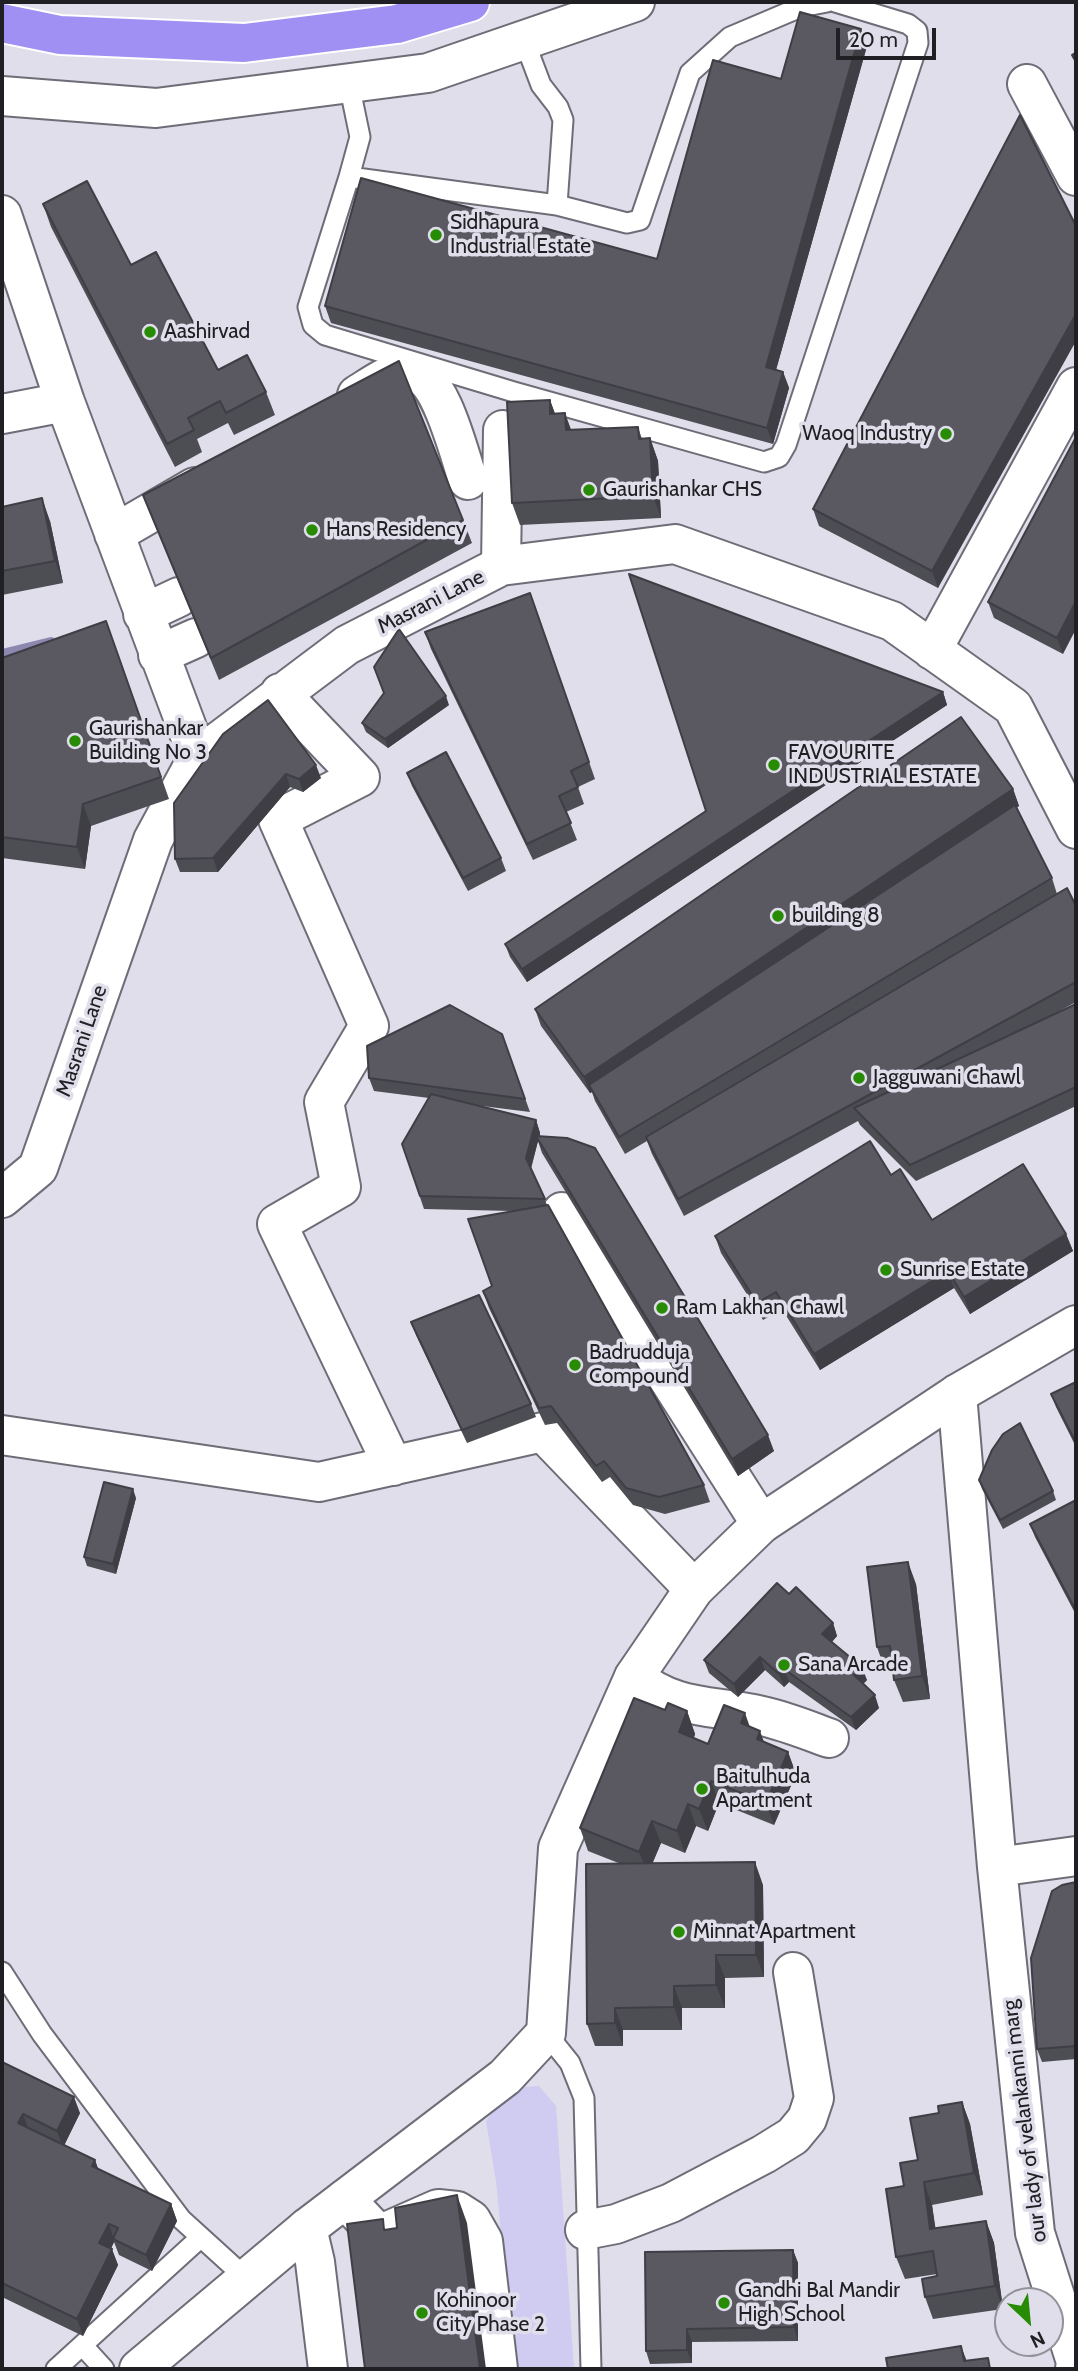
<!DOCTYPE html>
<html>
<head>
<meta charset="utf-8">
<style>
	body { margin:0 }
	#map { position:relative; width:1078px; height:2371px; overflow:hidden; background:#dfdeea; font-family:Cabin,sans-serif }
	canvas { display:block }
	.frame { position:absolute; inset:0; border:4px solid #202024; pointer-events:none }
	.north { position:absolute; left:994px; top:2287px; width:70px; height:70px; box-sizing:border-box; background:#dfdeea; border:2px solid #93929b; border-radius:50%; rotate:154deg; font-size:19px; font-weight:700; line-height:28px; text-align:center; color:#202024 }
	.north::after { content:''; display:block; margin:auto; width:24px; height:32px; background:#278c04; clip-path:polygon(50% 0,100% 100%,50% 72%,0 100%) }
	.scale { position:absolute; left:836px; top:28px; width:100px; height:32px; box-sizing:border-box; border:4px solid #202024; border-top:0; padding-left:9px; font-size:21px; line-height:24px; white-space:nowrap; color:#202024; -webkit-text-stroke:5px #dfdeea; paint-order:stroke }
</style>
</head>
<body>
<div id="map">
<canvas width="1078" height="2371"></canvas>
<div class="frame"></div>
<div class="north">N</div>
<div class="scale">20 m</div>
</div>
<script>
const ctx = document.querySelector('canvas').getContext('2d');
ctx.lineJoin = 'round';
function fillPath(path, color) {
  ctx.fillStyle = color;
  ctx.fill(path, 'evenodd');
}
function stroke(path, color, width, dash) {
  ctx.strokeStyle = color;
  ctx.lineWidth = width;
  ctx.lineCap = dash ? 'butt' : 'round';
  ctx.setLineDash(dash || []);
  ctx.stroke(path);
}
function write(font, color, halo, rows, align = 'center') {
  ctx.font = font + ' Cabin,sans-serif';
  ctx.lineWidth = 7;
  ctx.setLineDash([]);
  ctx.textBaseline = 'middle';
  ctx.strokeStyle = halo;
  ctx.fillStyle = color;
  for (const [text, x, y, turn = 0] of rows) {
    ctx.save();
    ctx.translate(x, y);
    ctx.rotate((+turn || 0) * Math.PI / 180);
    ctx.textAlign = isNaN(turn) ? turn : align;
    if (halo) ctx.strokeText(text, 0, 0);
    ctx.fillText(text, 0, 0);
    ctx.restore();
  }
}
fillPath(new Path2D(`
	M539 2086 556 2106 574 2369H514L496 2181 486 2121 510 2088Z`), '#cfcbf1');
stroke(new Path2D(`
	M2 654 51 642`), '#8d88b0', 10);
const lane = new Path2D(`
	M827 2 801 7 730 37 690 73 640 220 627 223 557 205 349 177 308 307 313 325 325 335 514 392 764 462 779 457 786 445 918 43 917 31 908 24 835 2
	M524 40 541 85 558 107 563 120 557 205
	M349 84 360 137 349 177
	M2 1972 42 2034 181 2219 247 2279
	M546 2033 570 2063 584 2098 591 2369
	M83 2346 104 2369
	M56 2369 200 2238`);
const street = new Path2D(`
	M1027 84 1076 176
	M2 215 65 402 198 757
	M357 395C372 386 393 369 412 372 441 376 459 454 468 480
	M2 414 65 402
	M114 534 195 487
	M501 566 503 430
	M143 614 179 597
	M932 650 1076 387
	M158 655 196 638
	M280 693 360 777 278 819 369 1026 324 1102 341 1187 277 1224 393 1466
	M2 1198 38 1168 153 840 198 757 347 645 501 566 675 544 892 621 1013 707 1076 829
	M562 1212 761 1524
	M957 1394 997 1867 1035 2233 1076 2362 1075 2369
	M2 1435 319 1482 543 1432 694 1589
	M634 1677C678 1712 712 1704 762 1716 785 1721 807 1730 829 1738
	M997 1867 1076 1856
	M345 2199 379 2235 438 2209 457 2211 471 2220 483 2241 498 2369
	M307 2228 315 2262 328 2369
	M585 2230 616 2224 671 2203 764 2154 793 2136 807 2119 814 2098 793 1972`);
const secondary = new Path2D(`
	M2 96 156 108 428 73 635 2
	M139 2369 307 2228 505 2077 546 2033 558 1848 634 1677 694 1589 761 1524 957 1394 1076 1325`);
const highway = new Path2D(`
	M2 23 60 35 244 43 397 24 470 2`);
stroke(lane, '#6e6d77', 23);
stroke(street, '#6e6d77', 42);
stroke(secondary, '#6e6d77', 42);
stroke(highway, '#fff', 42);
stroke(lane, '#fff', 19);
stroke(street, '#fff', 38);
stroke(secondary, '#fff', 38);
stroke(highway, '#a190f4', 38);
fillPath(new Path2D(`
	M867 46 776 370 783 372 789 388 773 444 331 323 325 306 657 259 781 79Z
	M43 204 131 265 218 370 266 392 275 415 234 435 228 423 197 439 202 452 175 467 51 227Z
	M1076 226 938 588 819 526 813 509Z
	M550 400 555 414 571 430 638 427 642 439 650 438 658 461 661 518 520 525 512 503Z
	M1076 437 1063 654 994 618 988 602Z
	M143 495 463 520 472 543 219 680 152 518Z
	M2 507 50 521 63 583 2 595Z
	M530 593 595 779 578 787 584 804 566 812 577 840 533 860 431 649 425 632Z
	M106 621 169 799 91 826 85 869 2 858V658Z
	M943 692 947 705 527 982 510 957 505 944Z
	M449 705 388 748 366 732 362 723Z
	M223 734 321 778 303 792 290 787 218 872H180L175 859Z
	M407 773 501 858 506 871 468 891 412 786Z
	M1013 789 1019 806 1017 807 1052 878 1057 894 1076 906V1002L1054 1014 1076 1004V1106L916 1181 860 1125 858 1121 684 1216 652 1154 647 1141 625 1154 595 1101 592 1092 590 1093 541 1026 535 1009Z
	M502 1034 530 1112 474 1105 536 1120 540 1133V1136L774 1451 738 1476 542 1153 538 1141 531 1169 547 1205 704 1485 710 1502 665 1514 633 1505 610 1477 602 1482 557 1423 545 1425 489 1308 483 1291 492 1286 513 1211 424 1209 402 1144 429 1098 374 1091 369 1078Z
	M891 1175 932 1220 1066 1234 1073 1251 970 1314 954 1288 820 1370 782 1309 763 1320 721 1253 715 1236Z
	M411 1322 531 1404 536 1417 467 1443 416 1335Z
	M1076 1382V1447L1056 1407 1051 1394Z
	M979 1480 1053 1491 1056 1500 1003 1529 982 1489Z
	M136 1498 116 1574 87 1566 84 1557Z
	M1076 1500V1615L1035 1537 1030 1524Z
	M916 1584 930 1699 903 1702 894 1680 893 1669 885 1670 877 1647Z
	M789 1594 833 1623 837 1636 832 1642 867 1680 863 1684 879 1708 856 1730 789 1682 784 1687 765 1670 738 1697 709 1673 704 1660Z
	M665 1710 687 1711 695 1734 694 1738 708 1744 750 1727 764 1742 788 1752 796 1774 774 1825 719 1803 708 1831 696 1826 685 1853 661 1843 652 1864 763 1885 764 1977 725 1978V2008H682V2030H623V2046H595L587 2024 621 1864 588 1851 580 1828Z
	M1076 1882V2059L1042 2062 1037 2049Z
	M2 2062 80 2113 64 2145 95 2160 98 2169 171 2204 177 2221 152 2271 119 2255 114 2242 111 2248 118 2265 83 2336 2 2297Z
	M962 2102 970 2124 983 2195 932 2205 935 2228 986 2221 994 2243 1003 2309 933 2319 925 2297 937 2276V2274L905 2279 896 2257 904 2186 918 2160Z
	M793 2250 798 2263V2341L692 2342V2363L650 2364 646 2351Z`), '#4d4d54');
fillPath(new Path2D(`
	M861 29 867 46 772 384 766 367Z
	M1076 314V341L938 588 932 571Z
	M783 372 789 388 773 444 767 428Z
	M550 400 558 422 550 414Z
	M565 413 573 435 566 430Z
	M650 438 658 461 661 518 653 496Z
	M42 498 50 521 63 583 55 561Z
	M1076 601V629L1063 654 1057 638Z
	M943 692 947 705 527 982 522 969Z
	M446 696 449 705 388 748 385 739Z
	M316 765 321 778 303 792 299 779Z
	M286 774 290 787 218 872 213 858Z
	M1013 789 1019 806 593 1092 589 1085 592 1092 590 1093 584 1077Z
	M83 804 91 826 85 869 77 847Z
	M536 1120 540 1133 539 1140 536 1136 538 1141 530 1171 526 1158Z
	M1066 1234 1073 1251 970 1314 964 1297Z
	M948 1271 954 1288 820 1370 814 1354Z
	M768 1435 774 1451 738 1476 732 1459Z
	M133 1489 136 1498 116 1574 113 1564Z
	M908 1562 916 1584 930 1699 922 1676Z
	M833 1623 837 1636 827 1647 822 1634Z
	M760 1657 765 1670 738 1697 734 1684Z
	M862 1667 867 1680 859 1688 854 1675Z
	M784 1669 789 1682 784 1687 779 1674Z
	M875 1695 879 1708 856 1730 851 1717Z
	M687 1711 695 1734 687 1754 679 1732Z
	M745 1713 753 1736 741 1723Z
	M760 1731 768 1753 757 1739Z
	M788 1752 796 1774 774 1825 766 1803Z
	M711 1781 719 1803 708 1831 699 1809Z
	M688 1804 696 1826 685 1853 677 1831Z
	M652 1821 661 1843 648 1874 639 1852Z
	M755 1862 763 1885 764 1977 756 1955Z
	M716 1955 725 1978V2008L716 1985Z
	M674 1986 682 2008V2030L674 2007Z
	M615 2008 623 2030V2046L615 2023Z
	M74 2097 80 2113 63 2148 57 2131Z
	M962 2102 970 2124 983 2195 974 2173Z
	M23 2114 29 2131 18 2123Z
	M95 2160 101 2177 92 2166Z
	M924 2182 932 2205 939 2251 930 2229Z
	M457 2195 467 2223 486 2369H480Z
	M171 2204 177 2221 152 2271 146 2255Z
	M986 2221 994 2243 1003 2309 995 2286Z
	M109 2224 114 2239H113L114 2242 106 2260 99 2243Z
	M112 2249 118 2265 83 2336 77 2319Z
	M793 2250 798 2263V2341L794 2327Z
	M687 2329 692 2342V2363L687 2350Z
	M961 2346 966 2359 968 2369 964 2361Z`), '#3f3e45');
const building = new Path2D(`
	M800 12 861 29 766 367 783 372 767 428 325 306 361 178 657 259 713 60 781 79Z
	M1076 53V62L1072 55Z
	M1020 115 1076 226V314L932 571 813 509Z
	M87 181 131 265 156 252 218 370 247 355 266 392 226 413 220 401 188 418 194 430 167 444 43 204Z
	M399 361 463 520 211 658 143 495Z
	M550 400V414L565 413 566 430 638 427 639 439 650 438 653 496 512 503 507 402Z
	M1076 437V601L1057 638 988 602Z
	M42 498 55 561 2 571V507Z
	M629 574 943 692 522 969 505 944 706 811Z
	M530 593 589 762 571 771 578 787 559 796 571 823 527 844 425 632Z
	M106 621 161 777 83 804 77 847 2 837V658Z
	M399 629 446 696 385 739 362 723 384 693 374 667Z
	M268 700 316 765 299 779 286 774 213 858 175 859 174 803 223 734Z
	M961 717 1013 789 584 1077 535 1009Z
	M446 752 501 858 463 878 407 773Z
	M1015 805 1052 878 619 1137 589 1085Z
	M1067 888 1076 906V982L678 1199 646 1137Z
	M1076 1004V1087L910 1165 854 1108Z
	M450 1005 502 1034 525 1099 369 1078 367 1046Z
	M431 1094 536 1120 526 1158 545 1199 420 1196 402 1144Z
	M536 1136 567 1138 595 1148 768 1435 732 1459Z
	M870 1141 891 1175 900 1169 932 1220 1023 1164 1066 1234 964 1297 948 1271 814 1354 776 1292 757 1303 715 1236Z
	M548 1205 704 1485 659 1497 626 1488 604 1461 596 1466 551 1406 539 1408 483 1291 492 1286 468 1219Z
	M479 1295 531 1404 462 1430 411 1322Z
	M1076 1382V1443L1051 1394Z
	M1020 1423 1053 1491 1000 1520 979 1480 992 1450 1003 1434Z
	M104 1482 133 1489 113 1564 84 1557Z
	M1076 1500V1611L1030 1524Z
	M908 1562 922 1676 894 1680 890 1646 877 1647 867 1567Z
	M777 1583 789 1594 796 1587 833 1623 822 1634 862 1667 854 1675 875 1695 851 1717 784 1669 779 1674 760 1657 734 1684 704 1660Z
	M634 1698 665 1710 668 1703 687 1711 679 1732 708 1744 724 1705 745 1713 741 1723 760 1731 757 1739 788 1752 766 1803 711 1781 699 1809 688 1804 677 1831 652 1821 639 1852 580 1828Z
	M755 1862 756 1955H716V1985L674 1986V2007L615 2008V2023L587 2024 586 1864Z
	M1076 1882V2046L1037 2049 1031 1958 1052 1891 1062 1885Z
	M2 2062 74 2097 57 2131 23 2114 18 2123 95 2160 92 2166 171 2204 146 2255 113 2239 118 2228 109 2224 99 2243 112 2249 77 2319 2 2283Z
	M962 2102 974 2173 924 2182 930 2229 986 2221 995 2286 925 2297 922 2279 937 2276 933 2251 896 2257 886 2189 904 2186 900 2163 918 2160 910 2118 939 2113 938 2106Z
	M457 2195 480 2369H365L347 2224 383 2219 384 2230 397 2228 395 2208Z
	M793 2250 794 2327 687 2329V2350L646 2351 645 2252Z
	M961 2346 964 2361 988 2358 990 2369H888L886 2358Z`);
fillPath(building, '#5a5962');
stroke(building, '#3f3e45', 2);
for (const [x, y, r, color] of [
	[436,235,7,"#278c04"],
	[150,332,7,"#278c04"],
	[946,434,7,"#278c04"],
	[589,490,7,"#278c04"],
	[312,530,7,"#278c04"],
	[75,741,7,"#278c04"],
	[774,765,7,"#278c04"],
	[778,916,7,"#278c04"],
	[859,1078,7,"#278c04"],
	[886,1270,7,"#278c04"],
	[662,1308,7,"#278c04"],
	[575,1365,7,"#278c04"],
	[784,1665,7,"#278c04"],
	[702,1789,7,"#278c04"],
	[679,1932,7,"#278c04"],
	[724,2303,7,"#278c04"],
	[422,2313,7,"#278c04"]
]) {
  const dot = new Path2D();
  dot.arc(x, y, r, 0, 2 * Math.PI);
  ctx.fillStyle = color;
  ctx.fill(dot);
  stroke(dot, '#dfdeea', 2.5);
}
write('21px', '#202024', '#dfdeea', [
	["Sidhapura",450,223],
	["Industrial Estate",450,247],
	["Aashirvad",164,332],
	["Waoq Industry",932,434,"right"],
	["Gaurishankar CHS",603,490],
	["Hans Residency",326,530],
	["Gaurishankar",89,729],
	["Building No 3",89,753],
	["FAVOURITE",788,753],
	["INDUSTRIAL ESTATE",788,777],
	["building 8",792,916],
	["Jagguwani Chawl",873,1078],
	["Sunrise Estate",900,1270],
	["Ram Lakhan Chawl",676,1308],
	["Badrudduja",589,1353],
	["Compound",589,1377],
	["Sana Arcade",798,1665],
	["Baitulhuda",716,1777],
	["Apartment",716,1801],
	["Minnat Apartment",693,1932],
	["Gandhi Bal Mandir",738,2291],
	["High School",738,2315],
	["Kohinoor",436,2301],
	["City Phase 2",436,2325]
], 'left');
write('21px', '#202024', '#dfdeea', [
	["Masrani Lane",431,602,-27],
	["Masrani Lane",82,1041,-71],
	["our lady of velankanni marg",1025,2121,-97]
]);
</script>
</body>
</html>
